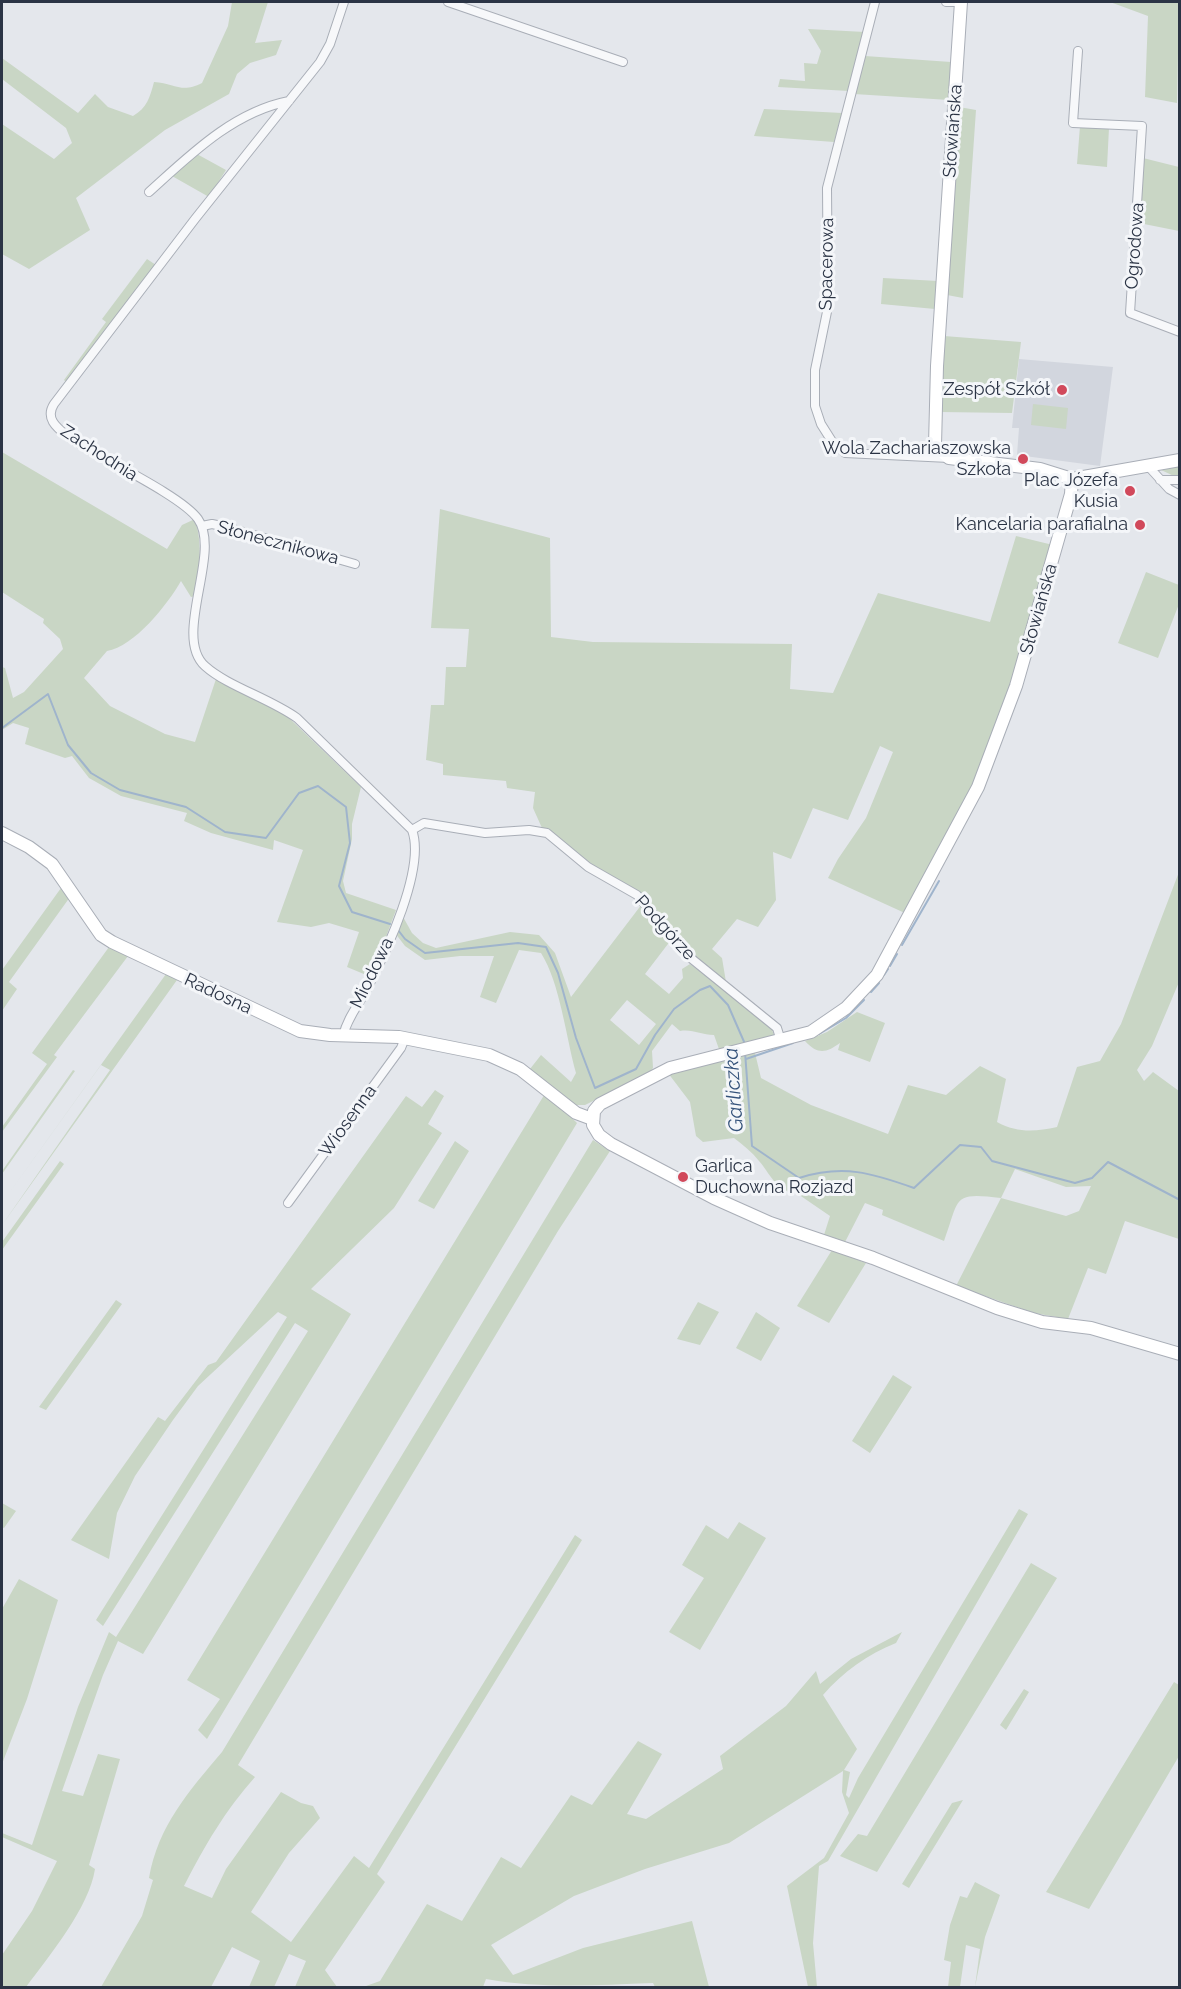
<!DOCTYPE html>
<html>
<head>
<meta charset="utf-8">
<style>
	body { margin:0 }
	#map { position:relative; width:1181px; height:1989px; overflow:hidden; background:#e4e7ec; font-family:Raleway,sans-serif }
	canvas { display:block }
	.frame { position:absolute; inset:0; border:3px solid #2b3445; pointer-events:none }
</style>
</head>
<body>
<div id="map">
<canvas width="1181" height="1989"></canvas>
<div class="frame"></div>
</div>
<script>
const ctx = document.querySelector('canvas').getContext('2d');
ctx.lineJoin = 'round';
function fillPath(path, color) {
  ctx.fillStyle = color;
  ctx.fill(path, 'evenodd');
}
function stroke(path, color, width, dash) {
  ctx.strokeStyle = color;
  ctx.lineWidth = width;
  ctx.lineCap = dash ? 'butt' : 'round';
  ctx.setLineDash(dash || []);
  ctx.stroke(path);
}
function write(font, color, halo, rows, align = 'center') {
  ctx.font = font + ' Raleway,sans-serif';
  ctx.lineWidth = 6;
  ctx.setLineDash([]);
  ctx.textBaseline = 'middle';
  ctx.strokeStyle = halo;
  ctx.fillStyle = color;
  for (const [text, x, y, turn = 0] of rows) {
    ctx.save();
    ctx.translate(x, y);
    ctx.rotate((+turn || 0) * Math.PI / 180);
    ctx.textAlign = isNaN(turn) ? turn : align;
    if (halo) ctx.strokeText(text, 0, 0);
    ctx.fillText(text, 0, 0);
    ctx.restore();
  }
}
fillPath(new Path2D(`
	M1019 359 1113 367 1100 466 1017 455 1019 428H1012Z`), '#d2d6de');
fillPath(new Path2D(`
	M232 2H268L255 43 282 40 276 55 250 63 237 74 229 94 165 130 76 198 90 230 29 269 2 254V124L54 159 72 143 66 128 2 79V58L78 113 95 94 108 107 133 116C147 108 150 97 154 82 175 83 181 94 202 83L228 26Z
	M1110 2H1179L1177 103 1145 97 1148 16Z
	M808 29 865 32 849 91 778 87 780 79 805 81 804 63 817 64 821 51Z
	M865 56 951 62 949 100 854 94Z
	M959 107 976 110 963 298 947 295Z
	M764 109 842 113 834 142 754 136Z
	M1080 126 1109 128 1107 167 1077 164Z
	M195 153 226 170 209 197 172 176Z
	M1143 158 1179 167V231L1139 223Z
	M147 259 156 265 67 383 64 380 106 322 102 319Z
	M883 278 938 281 935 309 881 304Z
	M944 336 1021 342 1012 413 940 412Z
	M1033 404 1068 408 1066 429 1031 425Z
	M2 452 167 549 182 525 195 519C203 545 199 569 196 596L191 597 181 581C168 604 134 647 107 651L84 678 110 706 165 734 195 742 216 679 261 700 287 716 361 787 352 824V839L343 881 346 893 396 910 371 977 347 967 359 932 329 923 311 927 277 922 303 850 274 840 273 850 211 833 184 821 187 813 121 796 89 778 72 756 65 758 25 744 29 728 13 723 2 730V667L5 668 13 698 24 692 63 649 60 639 43 623 44 619 2 592Z
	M1176 466 1179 468V475L1176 477 1159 469Z
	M440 509 550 538 551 637 593 642 792 644 790 689 833 693 878 593 990 622 1016 536 1053 545 1012 685 973 787 907 914 828 878 838 859 866 818 893 752 880 746 848 820 813 808 791 859 773 852 776 900 758 927 737 919 712 949 722 958 726 982 706 970 641 896 587 865 542 828 533 808 535 792 507 788 506 781 443 775V764L426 760 431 705H444L446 667H466L469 629 431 628Z
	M1146 572 1179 585V604L1158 658 1118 643Z
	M1179 872V982L1152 1046 1137 1070 1144 1081 1153 1072 1179 1091V1239L1125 1221 1106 1274 1088 1268 1068 1319 1034 1313 956 1286 1001 1198C951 1192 960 1198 944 1241L882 1215 883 1210 865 1203 844 1244 823 1238 830 1216 795 1192C778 1194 769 1172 759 1161 752 1152 743 1145 734 1138L703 1142 696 1136 690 1102 668 1073 755 1053 761 1078 811 1105 888 1134 908 1085 946 1095 980 1066 1006 1079 997 1122C1017 1133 1035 1132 1057 1127L1077 1067 1100 1061 1121 1024ZM1015 1169 1066 1187 1091 1186 1079 1211 1066 1216 1001 1198Z
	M61 888 70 897 9 982 17 989 2 1011V970Z
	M642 904 671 940 645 974 669 994 683 978 682 969 690 964 770 1025 775 1037 720 1052 714 1035C701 1035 693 1029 680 1031L672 1024 652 1051 653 1068 648 1074 585 1105H574L530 1069 541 1055 571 1082 576 1073C566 1037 560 983 541 953L519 950 496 1003 480 997 494 956H460L425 960 405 946 395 933 402 915 412 933 423 943 436 948 510 932 539 935 555 953 571 997ZM627 1000 656 1024 639 1045 610 1020Z
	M109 947 128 956 54 1055 57 1057 2 1132V1127L47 1064 32 1053Z
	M166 974 177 980 2 1225 110 1070 101 1065 2 1203Z
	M857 1012 885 1023 870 1062 838 1050 840 1043C826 1053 818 1055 805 1041L827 1032Z
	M73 1070 75 1071 2 1174V1171Z
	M435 1090 444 1096 428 1124 442 1133 394 1208 311 1289 351 1314 143 1654 118 1641 103 1675 62 1791 83 1796 98 1754 120 1759 89 1865 95 1869C89 1908 49 1956 26 1987H2V1955L32 1911 57 1861 2 1837V1833L32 1845 78 1707 109 1632 116 1637 308 1331 295 1323 103 1626 96 1620 287 1317 278 1312 198 1386 173 1420 135 1476 117 1513 109 1559 71 1540 158 1417 165 1421 208 1365 216 1362 406 1096 422 1107Z
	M546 1092 577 1123 207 1739 198 1730 220 1699 187 1680Z
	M593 1140 610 1151 558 1231 238 1765 255 1777C225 1811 205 1845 184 1886L212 1898 226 1869 281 1792 301 1803 313 1806 320 1818 289 1853 251 1912 291 1942 354 1856 369 1868 575 1535 582 1540 377 1874 385 1882 325 1970 337 1987H295L306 1961 289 1954 274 1987H249L260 1961 232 1947 211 1987H101L142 1916 153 1880 149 1878C158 1826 189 1791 222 1752Z
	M455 1141 469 1151 434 1209 418 1201Z
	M60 1161 64 1164 2 1250V1242Z
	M832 1250 866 1263 829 1323 797 1306Z
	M116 1300 122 1304 46 1410 39 1407Z
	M698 1302 719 1312 700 1345 677 1339Z
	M756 1312 780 1328 761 1361 736 1348Z
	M893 1375 912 1387 870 1453 852 1441Z
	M2 1503 16 1511 4 1528 2 1527Z
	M1019 1509 1028 1514 828 1861 819 1866 813 1943 817 1987H808L787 1886 824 1858 849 1813 842 1792 843 1771 729 1843 645 1869 574 1896 491 1945 513 1975 583 1948 692 1921 709 1987H655L653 1983C597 1985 542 1989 486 1979L483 1987 366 1986 380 1981 427 1904 462 1921 501 1857 521 1868 571 1795 592 1805 638 1741 662 1754 627 1814 646 1819 723 1769 720 1756 786 1706 816 1671 820 1684 851 1659 902 1632 896 1643C868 1654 843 1672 823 1695L857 1749 844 1770 850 1772 846 1795 849 1798 858 1778Z
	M739 1522 766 1538 700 1650 669 1632 704 1578 682 1565 706 1525 728 1539Z
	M1031 1563 1057 1578 877 1872 840 1856 858 1834 867 1836Z
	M19 1579 58 1600 27 1699 2 1764V1609Z
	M1174 1682 1179 1685V1756L1089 1909 1046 1892Z
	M1024 1689 1029 1692 1006 1730 1000 1725Z
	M963 1800 909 1888 902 1884 952 1803Z
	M975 1882 1000 1895 985 1937 975 1987 980 1949 966 1945 960 1987H948L951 1962 944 1960 950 1925 960 1896 967 1898Z`), '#c9d6c5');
stroke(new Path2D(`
	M2 728 48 694 68 745 91 773 120 790 186 807 225 832 266 838 299 793 318 786 346 807 350 843 339 886 352 912 390 924
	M398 930 405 939 425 953 518 943 546 947 558 973 576 1038 595 1088 636 1069 655 1035 674 1009 700 990 710 986 728 1005 745 1044
	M902 945 939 881
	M890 966 897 954
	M884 975 888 969
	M871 992 879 983
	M819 1034 846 1018 864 1000
	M745 1052 752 1146 799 1178C843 1164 872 1173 914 1188L960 1145 981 1147 992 1161 1075 1183 1092 1178 1108 1162 1180 1200
	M746 1059 793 1043`), '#9fb4cc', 2);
const street = new Path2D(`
	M448 2 623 62
	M875 2 827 188 828 307 815 370V406L821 424 833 443 845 453 949 458
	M946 2H961
	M1078 51 1073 123 1142 126 1130 313 1180 332
	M149 192C190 155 233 112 289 101
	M1148 466 1169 489 1180 495
	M1160 480H1180
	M202 526 212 524 226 527 355 564
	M412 830 424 823 485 833 529 830 547 833 588 867 637 895 687 955 777 1028 781 1041
	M343 1036C347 1018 360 1003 368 987 386 952 426 868 412 830L297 718C269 698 227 686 205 666 172 636 222 553 198 519 181 495 96 456 67 436 56 427 45 418 54 404L195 219 320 62 330 44 344 2
	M288 1203 401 1048 405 1038`);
const secondary = new Path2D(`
	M961 2 937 366 935 445 949 458 1040 469 1072 479
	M1072 479 1071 494 1016 686 978 787 877 975 846 1008 811 1032 670 1068 600 1104 594 1111 593 1125 599 1135 611 1144 714 1198 770 1223 873 1258 997 1308 1042 1322 1091 1328 1180 1354
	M1072 479 1180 460
	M2 833 29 847 52 864 101 935 112 942 300 1031 330 1035 399 1037 489 1055 520 1069 576 1113 592 1119`);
stroke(street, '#a9aeb7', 10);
stroke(secondary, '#a9aeb7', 14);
stroke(street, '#f7f8fa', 8);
stroke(secondary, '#fff', 12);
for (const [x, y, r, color] of [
	[1062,390,6,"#d1495b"],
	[1023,459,6,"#d1495b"],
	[1130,491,6,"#d1495b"],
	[1140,525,6,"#d1495b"],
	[683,1177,6,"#d1495b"]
]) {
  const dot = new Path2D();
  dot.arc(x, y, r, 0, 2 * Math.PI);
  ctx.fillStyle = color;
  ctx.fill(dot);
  stroke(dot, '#f4f6f9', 2);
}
write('18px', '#2b3445', '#f4f6f9', [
	["Słowiańska",953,131,-86],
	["Ogrodowa",1135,246,-86],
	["Spacerowa",827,264,-89],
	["Zachodnia",99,453,33],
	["Słonecznikowa",278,543,15],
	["Słowiańska",1039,609,-74],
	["Podgórze",665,928,48],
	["Miodowa",372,973,-64],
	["Radosna",218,994,25],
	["Wiosenna",348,1121,-54]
]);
write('18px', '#2b3445', '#f4f6f9', [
	["Zespół Szkół",1050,390],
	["Wola Zachariaszowska",1011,449],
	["Szkoła",1011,470],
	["Plac Józefa",1118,481],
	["Kusia",1118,502],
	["Kancelaria parafialna",1128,525],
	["Garlica",695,1167,"left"],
	["Duchowna Rozjazd",695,1188,"left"]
], 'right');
write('italic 20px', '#34527a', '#f4f6f9', [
	["Garliczka",734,1090,-94]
]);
</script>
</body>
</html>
